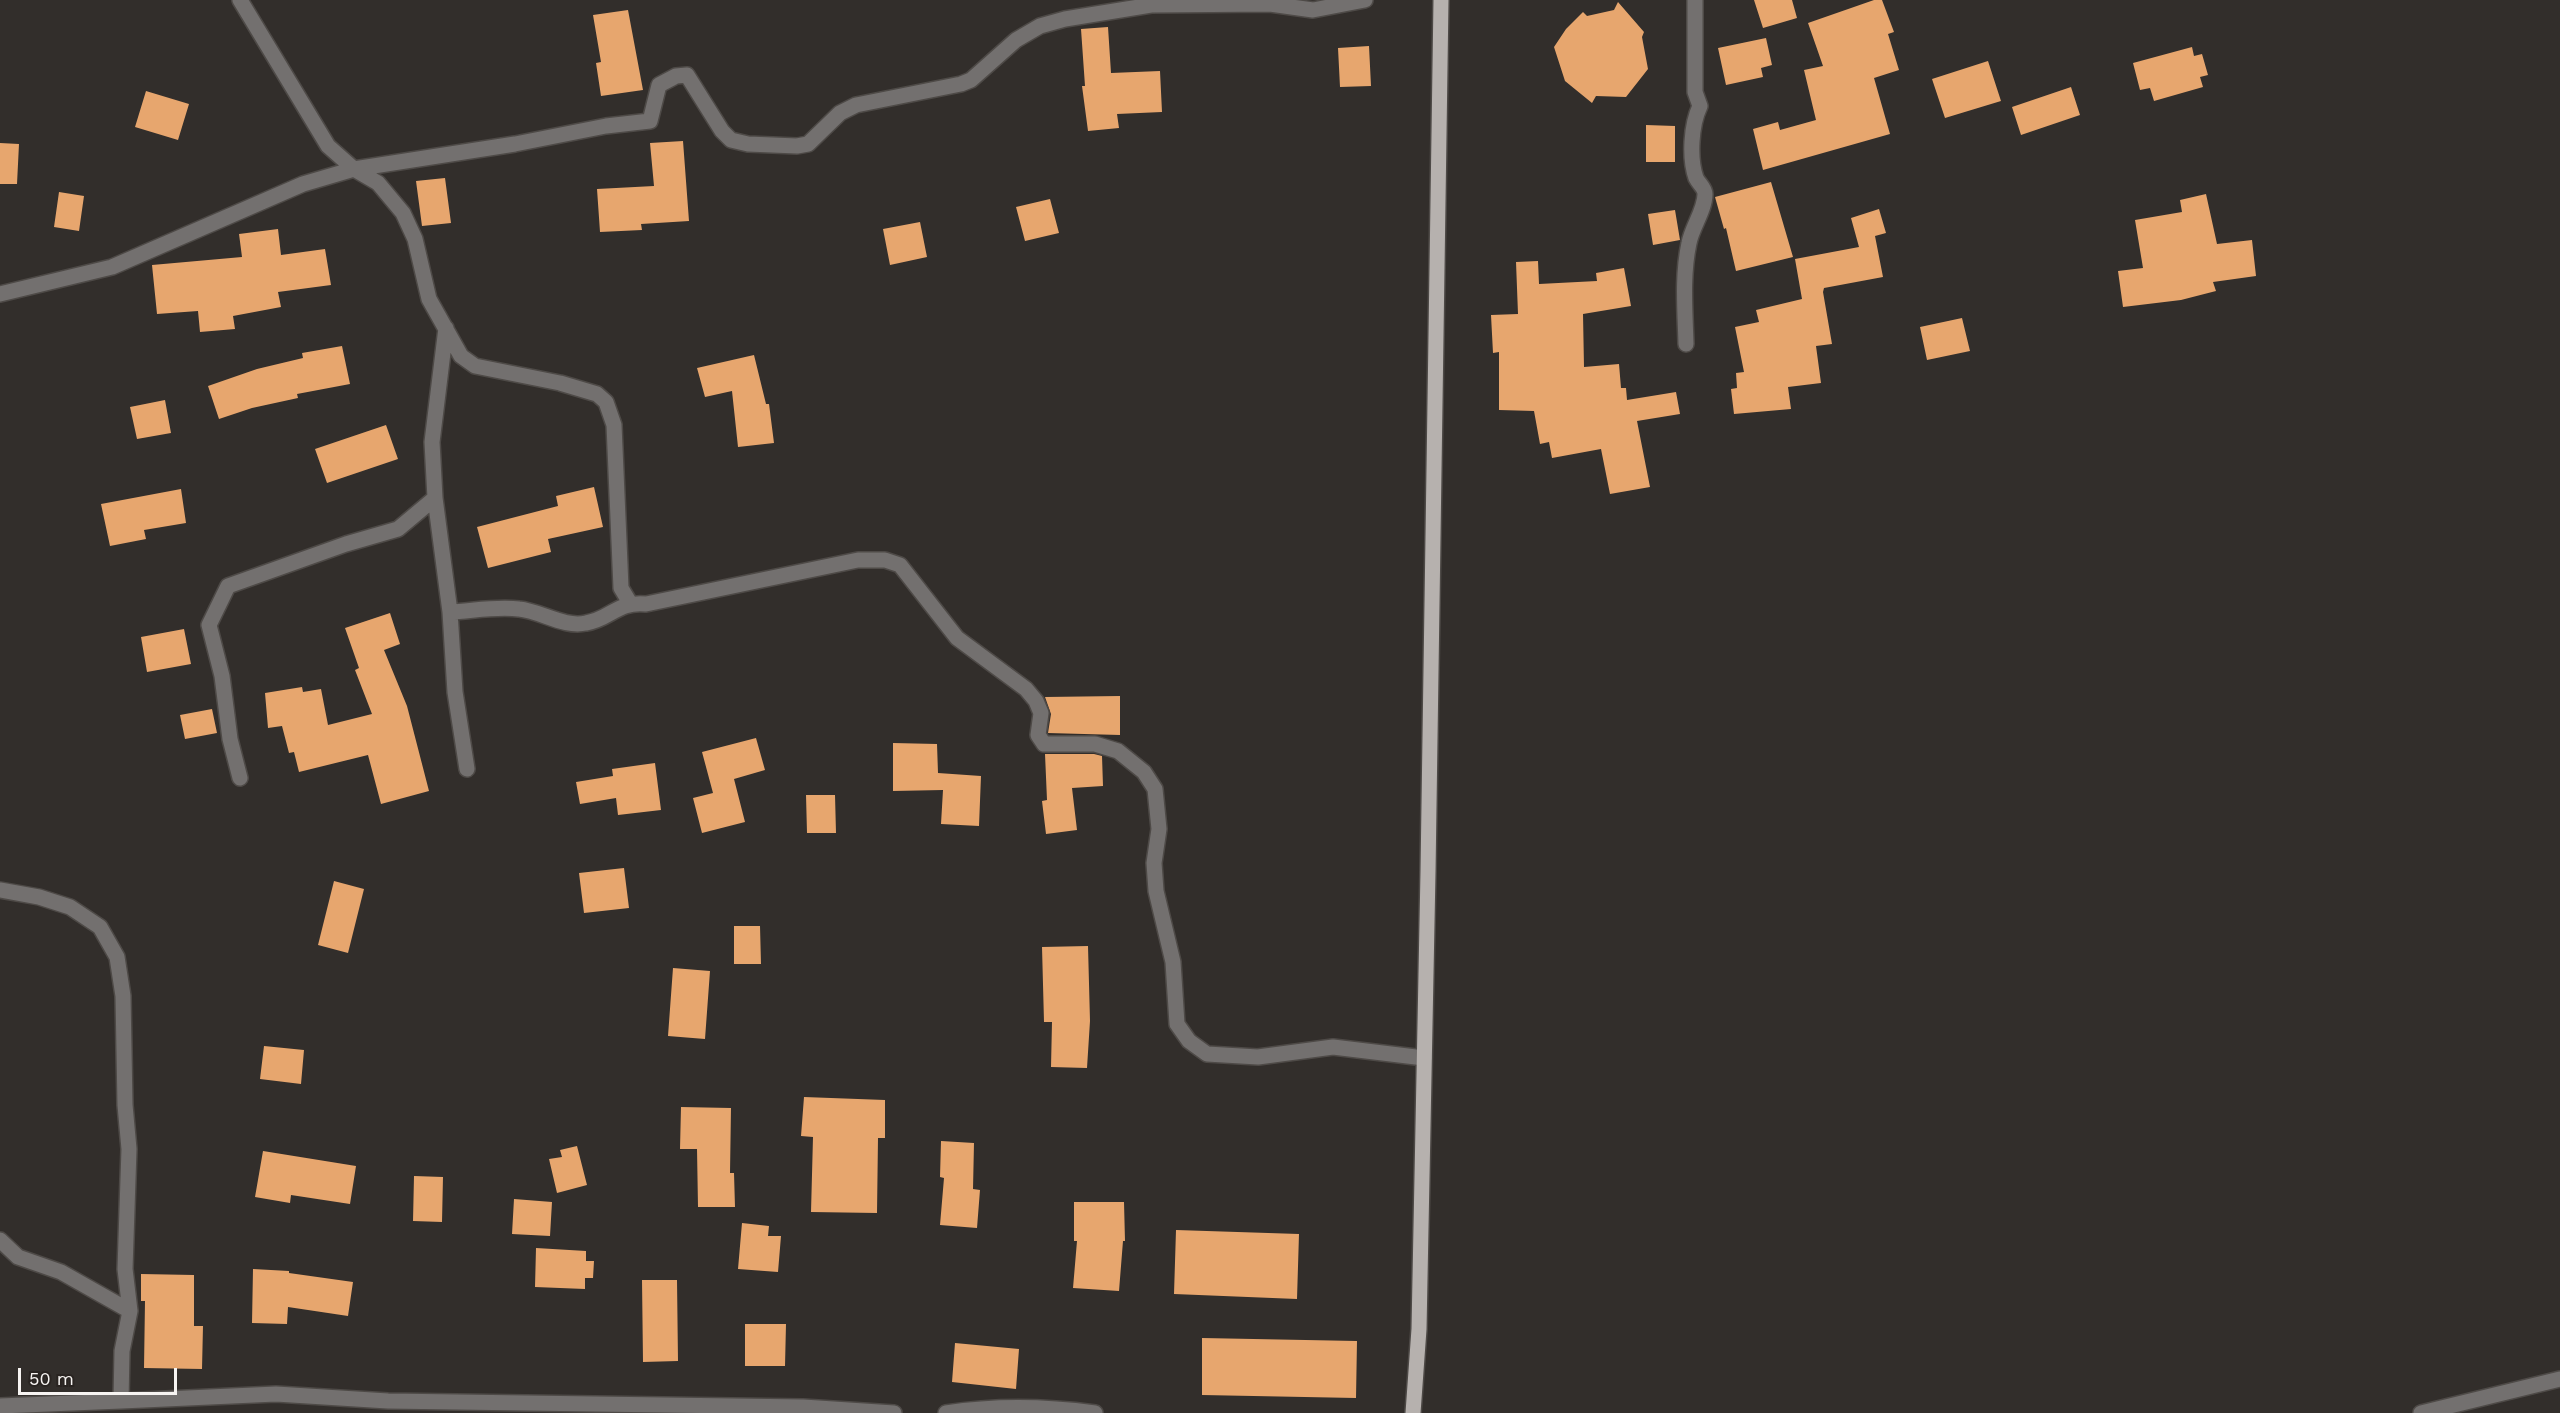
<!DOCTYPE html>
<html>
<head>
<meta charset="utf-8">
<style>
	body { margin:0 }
	#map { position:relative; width:2560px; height:1413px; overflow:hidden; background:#322e2b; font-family:"Work Sans",sans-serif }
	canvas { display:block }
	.scale { position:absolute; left:18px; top:1368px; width:159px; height:27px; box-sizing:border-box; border:3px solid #f7f4f2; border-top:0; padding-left:8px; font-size:18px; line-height:21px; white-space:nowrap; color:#f7f4f2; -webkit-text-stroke:4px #292421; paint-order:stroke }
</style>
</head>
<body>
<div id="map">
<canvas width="2560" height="1413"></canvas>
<div class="scale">50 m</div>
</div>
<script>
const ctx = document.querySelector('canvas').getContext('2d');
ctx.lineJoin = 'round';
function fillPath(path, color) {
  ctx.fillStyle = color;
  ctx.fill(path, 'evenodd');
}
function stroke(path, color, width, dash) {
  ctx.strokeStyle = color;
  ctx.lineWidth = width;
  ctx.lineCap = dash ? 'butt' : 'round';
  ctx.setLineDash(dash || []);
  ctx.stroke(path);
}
fillPath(new Path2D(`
	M1754 0H1792L1797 18 1763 28Z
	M1874 0H1882L1894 32 1888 34 1899 70 1874 78 1890 134 1763 170 1753 129 1778 122 1780 130 1816 120 1804 70 1823 66 1808 23Z
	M1618 2 1644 32 1642 37 1648 69 1626 97 1596 96 1592 103 1565 81 1554 47 1566 29 1583 12 1587 16 1614 10Z
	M628 10 643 90 601 96 596 63 601 62 593 15Z
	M1108 27 1111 73 1160 71 1162 112 1117 114 1119 128 1088 131 1082 86H1085L1081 29Z
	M1766 38 1772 65 1761 68 1763 77 1726 85 1718 48Z
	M1369 46 1371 86 1340 87 1338 48Z
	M2192 47 2194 56 2202 54 2208 75 2200 77 2203 87 2154 101 2150 88 2140 90 2133 63Z
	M1988 61 2001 101 1945 118 1932 79Z
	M2071 87 2080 115 2021 135 2012 107Z
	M146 91 189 104 178 140 135 127Z
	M1646 125 1675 126V162H1646Z
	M683 141 689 221 641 224 642 230 600 232 597 189 654 186 650 143Z
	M0 143 19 144 17 184H0Z
	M445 178 451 223 422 226 416 181Z
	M1771 182 1793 257 1736 271 1726 228 1724 229 1715 197Z
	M59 192 84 196 79 231 54 227Z
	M2206 194 2217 244 2252 240 2256 276 2213 282 2216 291 2181 300 2123 307 2118 271 2143 268 2135 220 2182 212 2180 200Z
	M1050 199 1059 233 1025 241 1016 207Z
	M1879 209 1886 233 1875 236 1883 277 1824 288 1823 292 1832 344 1816 346 1821 383 1788 387 1791 409 1734 414 1731 389 1737 388 1736 373 1744 372 1735 327 1759 322 1756 310 1802 299 1795 259 1859 247 1851 218Z
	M1675 210 1680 240 1653 245 1648 214Z
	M920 222 927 257 890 265 883 229Z
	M278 229 281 255 325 249 331 285 278 292 281 307 233 316 235 329 200 332 198 311 157 314 152 265 242 257 239 234Z
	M1538 261 1539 284 1597 281 1596 273 1624 268 1631 306 1583 314 1584 367 1619 364 1621 388H1626L1627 400 1676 392 1680 414 1637 421 1650 487 1610 494 1601 449 1552 458 1549 442 1540 444 1534 411 1499 410V352L1493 353 1491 315 1518 314 1516 262Z
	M1962 318 1970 351 1927 360 1920 327Z
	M342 346 350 384 297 394 298 398 252 408 219 419 208 386 257 369 303 358 302 353Z
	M754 355 766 404H769L774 443 738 447 732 391 705 397 697 368Z
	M165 400 171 433 137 439 130 407Z
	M386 425 398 459 327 483 315 449Z
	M594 487 603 527 548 539 551 552 488 568 477 527 558 506 556 496Z
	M181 489 186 523 144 530 146 539 110 546 101 504Z
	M390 613 400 644 384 650 407 706 429 791 381 804 368 755 299 772 294 752 289 753 282 726 268 728 265 693 302 687 303 692 321 689 328 725 372 714 355 670 359 668 345 628Z
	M184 629 191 664 147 672 141 637Z
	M1120 696V735L1048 733 1051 714 1045 697Z
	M212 709 217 733 185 739 180 715Z
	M756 738 765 770 734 779 745 822 702 833 693 798 713 793 702 752Z
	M893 743 937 744 938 773 981 776 979 826 941 824 943 790 893 791Z
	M1045 754H1094L1102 756 1103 786 1072 788 1077 830 1046 834 1042 801 1047 800Z
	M655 763 661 810 618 815 616 798 580 804 576 782 613 776 612 769Z
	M806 795H835L836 833H807Z
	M624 868 629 908 584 913 579 873Z
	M334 881 364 889 348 953 318 945Z
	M734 926H760L761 964H734Z
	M1088 946 1090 1021 1087 1068 1051 1067 1052 1022H1044L1042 947Z
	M673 968 710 971 705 1039 668 1036Z
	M264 1046 304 1050 301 1084 260 1079Z
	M804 1097 885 1100V1138H878L877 1213 811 1212 813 1137 801 1136Z
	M681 1107 731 1108 730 1173H734L735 1207H698L697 1149H680Z
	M941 1141 974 1143 973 1189 980 1190 977 1228 940 1225 944 1178 940 1177Z
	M577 1146 587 1185 557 1193 549 1159 562 1157 560 1150Z
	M263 1151 356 1166 350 1204 291 1195 290 1203 255 1197Z
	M414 1176 443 1177 442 1222 413 1221Z
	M514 1199 552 1202 550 1236 512 1234Z
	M1074 1202H1124L1125 1241H1123L1119 1291 1073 1288 1077 1241H1074Z
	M742 1223 769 1226 768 1236H781L778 1272 738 1269Z
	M1176 1230 1299 1234 1297 1299 1174 1294Z
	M536 1248 586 1251V1261H594L593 1278H585V1289L535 1287Z
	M253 1269 289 1271V1273L353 1282 348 1316 288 1307 287 1324 252 1323Z
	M141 1274 194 1275V1326H203L202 1369 144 1368 145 1301H141Z
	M642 1280H677L678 1361 643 1362Z
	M745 1324H786L785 1366H745Z
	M1202 1338 1357 1341 1356 1398 1202 1395Z
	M955 1343 1019 1349 1016 1389 952 1382Z`), '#e7a66e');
const street = new Path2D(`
	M240 0 328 146 354 169 378 183 403 213 415 239 429 299 461 356 475 366 560 383 597 394 606 402 614 425 621 588 630 603
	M0 294 112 267 303 184 354 169 515 144 606 126 650 121 659 85 676 76 687 75 722 131 731 140 748 144 797 146 808 144 840 113 856 105 961 84 971 80 1016 40 1040 26 1065 19 1151 5 1270 4 1313 10 1365 0
	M1686 344C1685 310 1682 276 1689 243 1692 227 1705 210 1705 194 1705 188 1699 184 1696 178 1689 158 1691 125 1700 106L1695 92V0
	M435 498 450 612C472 611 497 606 519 609 541 611 564 628 586 623 611 619 617 601 646 604L858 560H885L900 565 957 638 1026 689 1036 701 1041 713 1038 735 1044 744H1095L1118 751 1144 772 1155 789 1159 829 1154 863 1156 891 1173 962 1177 1024 1189 1041 1207 1054 1258 1057 1333 1047 1424 1058
	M450 612 455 692 467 769
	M240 778 230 739 222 676 209 625 228 586 346 544 398 529 435 498 432 442 446 328
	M0 890 39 897 70 907 100 927 117 957 123 996 125 1105 129 1149 125 1269 130 1311
	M0 1240 18 1257 61 1272 130 1311 122 1351 121 1401 276 1394 388 1401 803 1407 894 1413
	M0 1406 121 1401
	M946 1413C997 1405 1044 1406 1095 1413
	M2421 1413 2560 1379`);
const primary = new Path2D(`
	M1413 1413 1419 1329 1428 872 1441 0`);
stroke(street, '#4e4a47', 18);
stroke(primary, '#4e4a47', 18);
stroke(street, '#73706f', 15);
stroke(primary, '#b6b1ae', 15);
</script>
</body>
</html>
